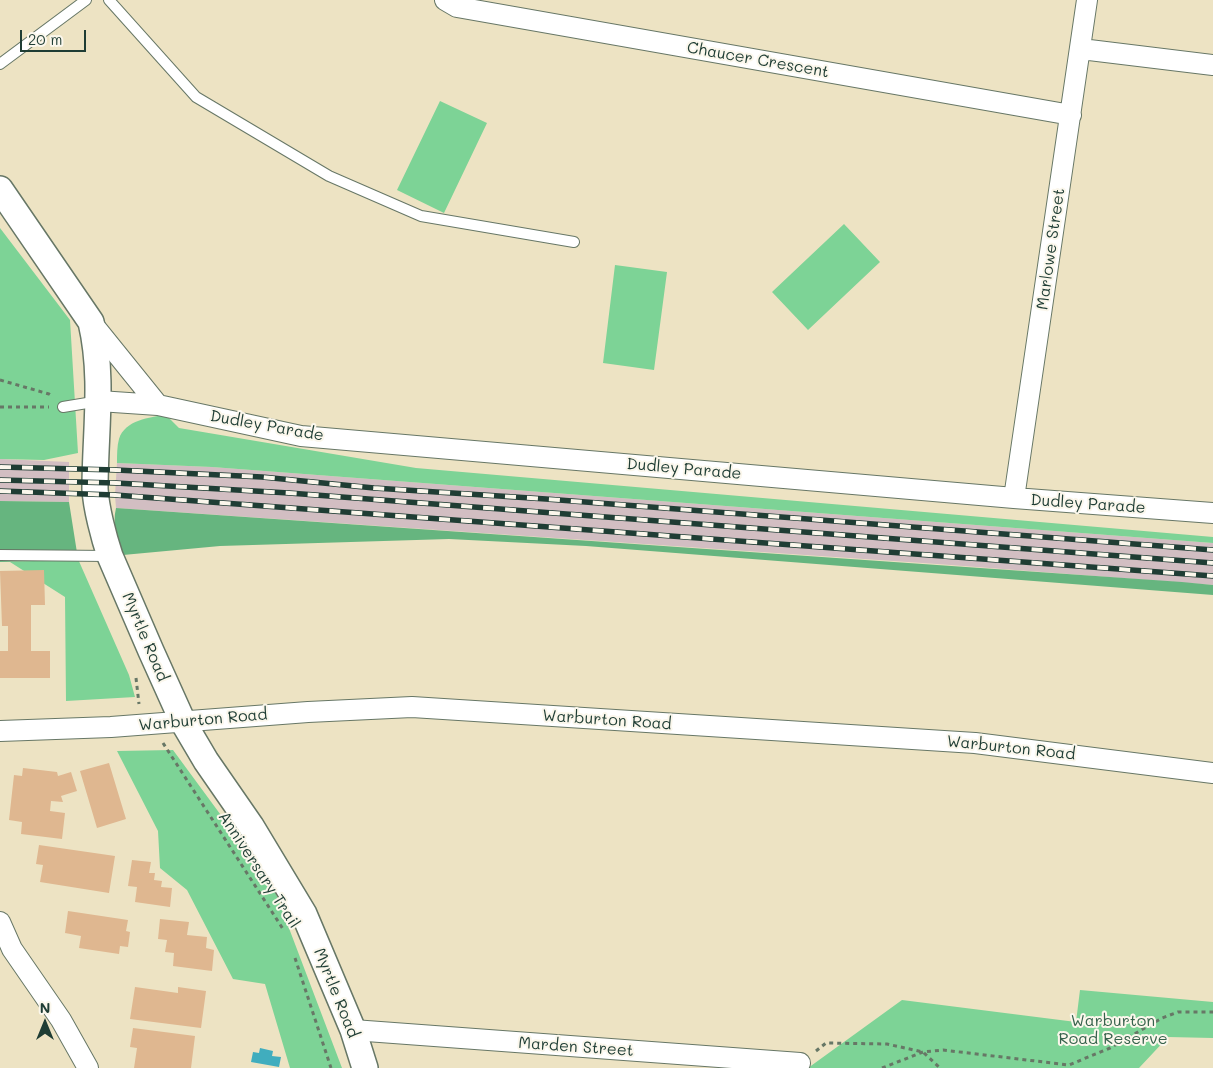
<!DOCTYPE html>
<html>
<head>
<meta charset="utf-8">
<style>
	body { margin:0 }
	#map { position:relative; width:1213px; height:1068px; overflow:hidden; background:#ede3c3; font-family:Mali,sans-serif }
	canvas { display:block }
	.north { position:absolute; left:20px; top:998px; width:50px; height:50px; -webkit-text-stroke:4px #fbf7ec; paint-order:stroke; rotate:0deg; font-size:14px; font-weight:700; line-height:20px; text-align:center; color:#1f3d34 }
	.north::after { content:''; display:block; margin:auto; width:18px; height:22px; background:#1f3d34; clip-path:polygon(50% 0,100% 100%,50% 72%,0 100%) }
	.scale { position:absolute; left:20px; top:30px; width:66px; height:22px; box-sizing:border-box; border:2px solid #1f3d34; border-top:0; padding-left:6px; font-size:15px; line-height:18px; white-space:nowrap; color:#1f3d34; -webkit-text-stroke:4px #fbf7ec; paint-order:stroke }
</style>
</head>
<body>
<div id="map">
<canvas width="1213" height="1068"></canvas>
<div class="north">N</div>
<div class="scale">20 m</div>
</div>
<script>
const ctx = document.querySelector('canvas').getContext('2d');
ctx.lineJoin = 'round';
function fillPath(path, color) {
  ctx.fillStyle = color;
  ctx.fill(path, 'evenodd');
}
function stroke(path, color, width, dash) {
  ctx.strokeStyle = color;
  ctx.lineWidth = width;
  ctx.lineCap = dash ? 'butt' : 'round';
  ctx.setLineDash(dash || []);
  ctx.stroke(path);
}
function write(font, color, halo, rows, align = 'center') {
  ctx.font = font + ' Mali,sans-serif';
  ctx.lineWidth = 4;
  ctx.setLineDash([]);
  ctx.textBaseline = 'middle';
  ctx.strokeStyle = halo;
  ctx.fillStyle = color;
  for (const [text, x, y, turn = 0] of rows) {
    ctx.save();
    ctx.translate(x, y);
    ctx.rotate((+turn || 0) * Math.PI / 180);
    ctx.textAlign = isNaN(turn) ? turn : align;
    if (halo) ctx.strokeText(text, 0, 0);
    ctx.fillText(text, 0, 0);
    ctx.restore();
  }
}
fillPath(new Path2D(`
	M0 459 69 462V502L0 501Z
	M117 463 212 467 1213 543V585L937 564 116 508 115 495Z`), '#d2bec2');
fillPath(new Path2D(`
	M440 101 487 123 444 213 397 190Z
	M844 224 880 262 808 330 772 292Z
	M0 228 70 320 78 453 44 460 0 459Z
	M615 265 667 272 654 370 603 363Z
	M166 415 179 428 416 468 1213 537V543L212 467 117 463C117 455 117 446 119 439 125 420 150 417 166 415Z
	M78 559 129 675 135 697 66 701 65 597 10 562Z
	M173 750 273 886 342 1068H290L265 984 233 979 187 890 160 868 158 831 117 751Z
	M1080 990 1213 1002V1038L1168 1037 1139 1068H808L902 1000 1076 1022Z`), '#7dd396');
fillPath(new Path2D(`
	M0 501 69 502 78 559 50 561 0 562Z
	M116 508 1182 582 1213 585V595L586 546 449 539 220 546 123 555C117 539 112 525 116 508Z`), '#66b57f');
fillPath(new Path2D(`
	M260 1048 273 1051 272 1056 281 1057 279 1067 251 1062 253 1052 259 1053Z`), '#40adbe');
fillPath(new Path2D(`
	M44 570 45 605H31V651H50V678H0V651H8V626H2L0 571Z
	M109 763 126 819 97 828 80 771Z
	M23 768 57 772 58 776 71 772 77 791 61 796 63 802 51 801 50 811 65 813 62 839 21 834 22 822 9 820 14 775 22 776Z
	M39 845 115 856 109 893 40 882 43 865 36 864Z
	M132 860 151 862 149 873H155L154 880 162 881 161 887 172 888 170 907 135 902 137 887 128 886Z
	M68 911 128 920 126 931 130 932 128 947 120 946 119 954 79 948 81 936 65 933Z
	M160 919 189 922 187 935 207 937 206 948 214 950 212 971 173 966 174 953 165 952 167 940 158 939Z
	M135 987 178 993V987L206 991 201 1028 130 1019Z
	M133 1028 195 1036 191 1068H134L137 1048 130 1047Z`), '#dfb790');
const service = new Path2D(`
	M109 0 196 97 329 176 421 216 574 242
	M0 64 86 0
	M63 407 99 401
	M0 555 109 556`);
const minor = new Path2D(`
	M445 0 457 7 1071 115
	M1081 49 1213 65
	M91 322 158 405
	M99 401 158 405 301 436 1014 498 1213 513
	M1014 498 1087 0
	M0 731 111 727 308 712 412 707 975 743 1213 773
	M0 922 12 949 61 1020 88 1068
	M353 1030 800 1063`);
const tertiary = new Path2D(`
	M0 189 91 322C104 377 95 433 95 489 96 508 104 538 110 556L151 651 183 722 206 761 251 826 304 914 353 1030 365 1068`);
stroke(service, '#677766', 12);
stroke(minor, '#677766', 22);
stroke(tertiary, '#677766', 28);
stroke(new Path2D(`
	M0 380 49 394 52 396
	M0 407H49
	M136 678 139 704
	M163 743 283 929
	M295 958 331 1068
	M816 1051 826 1043 887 1044 923 1052 940 1068
	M882 1068 923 1052 943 1050 1069 1065 1110 1048 1162 1018 1178 1012H1213`), '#677766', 3, [4, 4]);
stroke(service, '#fff', 10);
stroke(minor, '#fff', 20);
stroke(tertiary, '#fff', 25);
const rail = new Path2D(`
	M0 467 116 470 262 477 374 488 546 499 1213 550
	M0 480 116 483 289 493 1213 563
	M0 491 115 495 1213 576`);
stroke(rail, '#1f3d34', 5.5);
stroke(rail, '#fbf7ec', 4, [11]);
write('16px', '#1f3d34', '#fbf7ec', [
	["Chaucer Crescent",758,60,10],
	["Marlowe Street",1051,249,-82],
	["Dudley Parade",267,426,10],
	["Dudley Parade",684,469,5],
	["Dudley Parade",1088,504,4],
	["Myrtle Road",145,637,67],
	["Warburton Road",203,720,-5],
	["Warburton Road",607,720,4],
	["Warburton Road",1011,748,6],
	["Anniversary Trail",259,870,57],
	["Myrtle Road",336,993,68],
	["Marden Street",576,1047,4]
]);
write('16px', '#36624c', '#fbf7ec', [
	["Warburton",1113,1021],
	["Road Reserve",1113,1039]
]);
</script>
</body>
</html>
